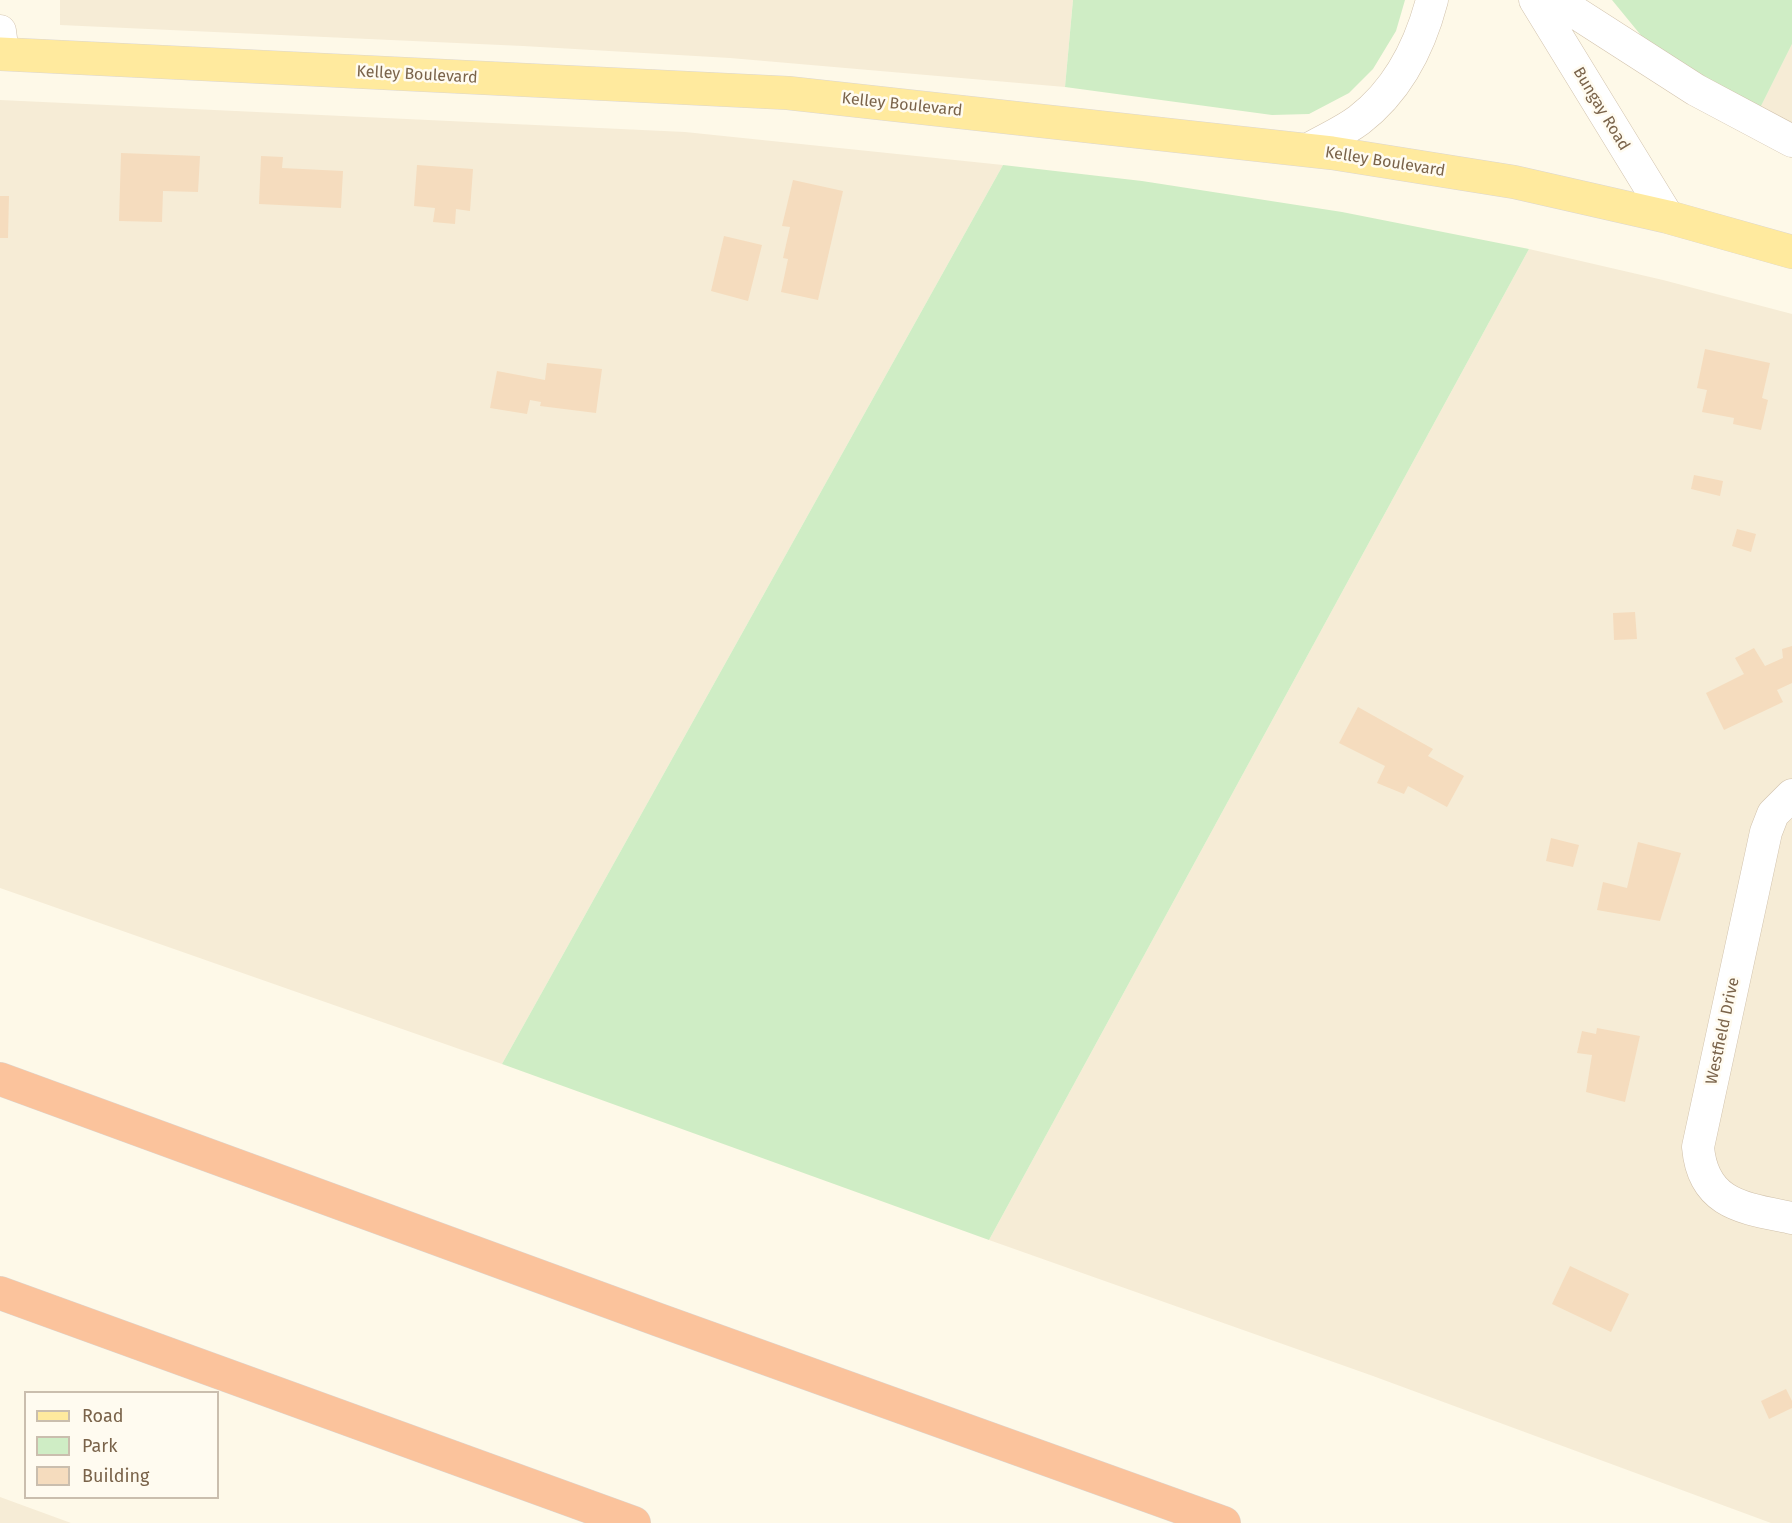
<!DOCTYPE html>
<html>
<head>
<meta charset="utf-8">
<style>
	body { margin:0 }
	#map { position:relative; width:1792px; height:1523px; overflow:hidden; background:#fef9e8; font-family:"Fira Sans",sans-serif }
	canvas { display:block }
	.legend { position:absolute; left:24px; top:1391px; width:195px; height:108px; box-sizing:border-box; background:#fffbf0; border:2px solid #cabeae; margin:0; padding:8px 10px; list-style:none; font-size:18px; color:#7a634a }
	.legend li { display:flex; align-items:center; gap:12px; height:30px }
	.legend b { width:30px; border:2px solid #cabeae }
</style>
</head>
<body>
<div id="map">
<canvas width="1792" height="1523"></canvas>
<ul class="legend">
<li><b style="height:8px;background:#ffea9e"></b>Road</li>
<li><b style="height:16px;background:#cfedc5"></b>Park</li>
<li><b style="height:16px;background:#f5dcbe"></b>Building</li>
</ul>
</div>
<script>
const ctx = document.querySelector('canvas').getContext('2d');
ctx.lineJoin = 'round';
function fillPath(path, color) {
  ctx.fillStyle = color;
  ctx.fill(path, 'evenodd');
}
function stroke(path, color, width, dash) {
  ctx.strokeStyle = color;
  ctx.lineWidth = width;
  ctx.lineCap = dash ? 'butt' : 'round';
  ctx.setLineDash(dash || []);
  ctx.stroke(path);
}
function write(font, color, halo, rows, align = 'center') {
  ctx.font = font + ' "Fira Sans",sans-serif';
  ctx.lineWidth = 5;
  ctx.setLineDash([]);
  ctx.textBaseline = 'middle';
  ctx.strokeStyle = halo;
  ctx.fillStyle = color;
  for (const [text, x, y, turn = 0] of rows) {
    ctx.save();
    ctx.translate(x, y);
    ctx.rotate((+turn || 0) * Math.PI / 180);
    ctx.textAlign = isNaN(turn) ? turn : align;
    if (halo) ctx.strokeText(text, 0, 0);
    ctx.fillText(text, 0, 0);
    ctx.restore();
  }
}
fillPath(new Path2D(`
	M60 0H1073L1065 87 730 58 523 46 60 25Z
	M1792 44V130L1758 112Z
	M0 100 685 132 1003 165 502 1064 0 888Z
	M1529 249 1663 280 1792 314V1523H1771L1373 1376 989 1240Z
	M0 1497 71 1523H0Z`), '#f6ecd6');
fillPath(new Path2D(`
	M1073 0H1405L1396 31 1373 69 1349 93 1309 114 1272 115 1065 87Z
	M1612 0H1792V44L1758 112 1644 39Z
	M1003 165 1142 181 1342 212 1529 249 989 1240 502 1064Z`), '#cfedc5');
fillPath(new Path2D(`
	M121 153 200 156 198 192 163 191 162 222 119 221Z
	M261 156 283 157 282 168 343 171 341 208 259 204Z
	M417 165 473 169 470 211 456 209 455 224 433 222 435 208 414 206Z
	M793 180 843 191 818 300 781 292 788 259 783 258 790 227 782 226Z
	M0 196H9L8 238H0Z
	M724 236 762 245 748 301 711 291Z
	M1705 349 1770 363 1762 398 1768 400 1761 430 1733 424 1734 418 1702 412 1707 390 1697 388Z
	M547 363 602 369 596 413 540 406 541 402 530 400 527 414 490 408 497 371 545 380Z
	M1694 475 1723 481 1720 496 1691 489Z
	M1737 529 1756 534 1751 552 1732 546Z
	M1635 612 1637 639 1614 640 1613 613Z
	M1792 646V683L1777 690 1783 702 1724 730 1706 693 1744 674 1735 658 1754 648 1765 666 1783 658 1782 649Z
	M1358 707 1433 749 1428 756 1464 776 1447 807 1408 786 1404 794 1377 783 1385 766 1339 743Z
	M1551 838 1579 845 1573 867 1546 861Z
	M1638 842 1681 853 1660 921 1597 910 1603 882 1627 888Z
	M1597 1028 1640 1036 1625 1102 1586 1092 1592 1055 1577 1053 1582 1031 1596 1034Z
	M1570 1266 1629 1294 1611 1332 1552 1304Z
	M1786 1389 1792 1401V1408L1769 1419 1761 1401Z`), '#f5dcbe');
const minor = new Path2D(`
	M1535 0 1668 217
	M1556 0 1696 90 1792 141
	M0 31 3 54
	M1307 150C1324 140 1343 132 1359 120 1398 90 1420 46 1432 0
	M1792 795 1773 814 1766 832 1698 1147C1703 1205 1744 1208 1792 1218`);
const major = new Path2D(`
	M0 54 788 93 1332 153 1514 182 1668 217 1792 252`);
const highway = new Path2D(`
	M0 1079 659 1320 1224 1523
	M0 1293 634 1523`);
stroke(minor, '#d1c2ac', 33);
stroke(major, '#dcd6d0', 34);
stroke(highway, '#dcd6d0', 34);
stroke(minor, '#fff', 32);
stroke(major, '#ffea9e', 33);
stroke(highway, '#fbc39c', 33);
write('16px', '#7a634a', '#fffbf0', [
	["Kelley Boulevard",417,75,3],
	["Kelley Boulevard",902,105,6],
	["Bungay Road",1601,109,59],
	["Kelley Boulevard",1385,162,9],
	["Westfield Drive",1723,1031,-78]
]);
</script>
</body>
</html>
